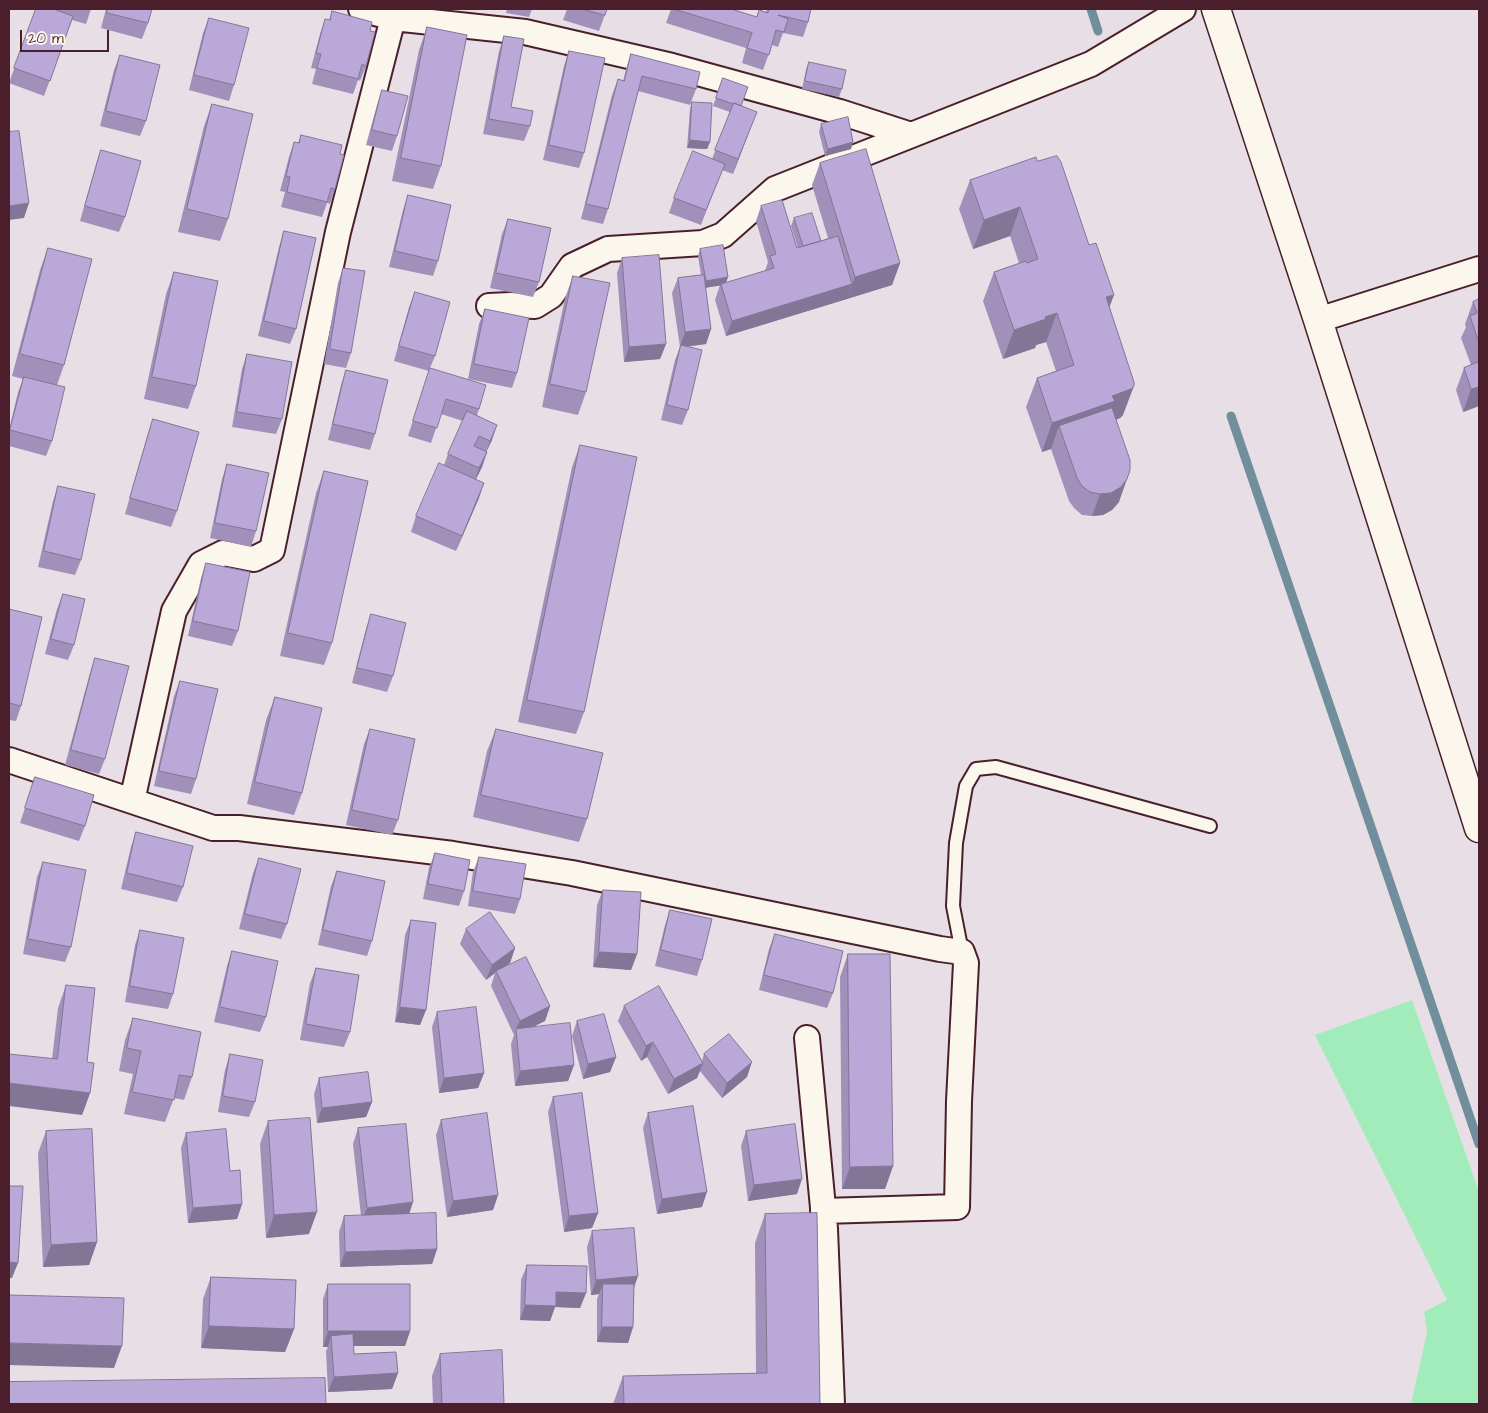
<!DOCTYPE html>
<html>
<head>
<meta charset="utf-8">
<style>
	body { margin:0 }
	#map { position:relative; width:1488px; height:1413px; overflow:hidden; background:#e8dfe6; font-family:"Architects Daughter",sans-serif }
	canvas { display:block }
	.frame { position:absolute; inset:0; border:10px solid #4a1f2b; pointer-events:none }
	.scale { position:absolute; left:20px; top:30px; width:89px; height:22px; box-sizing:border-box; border:2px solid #4a1f2b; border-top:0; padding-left:6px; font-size:15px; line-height:18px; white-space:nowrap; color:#4a1f2b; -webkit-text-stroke:4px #fbf7ec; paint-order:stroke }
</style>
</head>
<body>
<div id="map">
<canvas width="1488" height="1413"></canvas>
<div class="frame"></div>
<div class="scale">20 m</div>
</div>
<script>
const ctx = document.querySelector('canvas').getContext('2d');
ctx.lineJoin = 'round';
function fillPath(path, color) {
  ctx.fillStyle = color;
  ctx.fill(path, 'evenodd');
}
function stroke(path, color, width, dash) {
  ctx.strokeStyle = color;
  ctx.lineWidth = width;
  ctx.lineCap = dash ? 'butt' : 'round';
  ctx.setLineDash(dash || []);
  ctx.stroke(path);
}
fillPath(new Path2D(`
	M1412 1000 1479 1192V1404H1411L1427 1332 1424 1312 1447 1300 1315 1035Z`), '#a2ecbb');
stroke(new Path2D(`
	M1091 9 1098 31
	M1231 416 1479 1144`), '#708e9c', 9);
const lane = new Path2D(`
	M962 952 953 906 956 843 966 786 976 769 996 767 1210 826`);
const street = new Path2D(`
	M361 9 393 18 525 32 672 66 840 112 911 135
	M489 306 510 305 535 306 551 296 572 266 608 249 703 243 723 235 775 189 1091 64 1183 9
	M1318 320 1479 269
	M9 760 213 828H239L453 854 572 873 940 949 962 952 966 963 959 1101 957 1207 823 1211
	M132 801 174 611 201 564 223 553 254 559 272 550 338 232 393 18
	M807 1038 825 1229 832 1404`);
const secondary = new Path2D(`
	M1216 9 1318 320 1479 828`);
stroke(lane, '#4a1f2b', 16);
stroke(street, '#4a1f2b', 28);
stroke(secondary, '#4a1f2b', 31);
stroke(lane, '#fbf7ec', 12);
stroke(street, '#fbf7ec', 24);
stroke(secondary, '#fbf7ec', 28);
fillPath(new Path2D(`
	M36 9 58 11V9H91L86 24 72 20 44 96 9 83Z
	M106 9H152L148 23 142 39 101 28Z
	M507 9H532L529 17 506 13Z
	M567 9H607L599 31 563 20Z
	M671 9H731L756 17 759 10 766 12 767 9H811L808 22 803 37 783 33 778 47 772 45 763 70 742 63 746 48 666 23Z
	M332 11 370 31 366 66 360 81 358 80 353 94 312 84 316 69 311 68 320 34 325 19 329 20Z
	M209 18 234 85 229 101 189 90 203 33Z
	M427 27 441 166 433 189 392 181 419 50Z
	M504 36 511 107 530 126 524 141 483 134 499 51Z
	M569 51 584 153 579 168 543 160 564 66Z
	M631 54 696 89 690 105 638 91 608 209 603 224 581 219 612 95 618 79 623 81 626 69Z
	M120 55 146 121 140 136 100 126 114 70Z
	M809 62 842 89 839 97 802 89 806 70Z
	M723 78 741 106 751 127 733 174 722 170 701 225 669 213 674 198 712 159 730 112 713 106Z
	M382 90 397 136 392 151 366 145 377 105Z
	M692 102 710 142 707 149 687 148 690 109Z
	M212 104 228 219 220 241 178 232 204 126Z
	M821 124 851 149 825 156 819 132Z
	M301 135 340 154 335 189 330 204 327 203 322 217 281 207 285 192 280 191 289 157 294 142 298 143Z
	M101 150 125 217 119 232 80 221 96 165Z
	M1037 161 1089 245 1114 295 1109 307 1123 415 1120 418 1116 420 1119 502 1112 510 1103 515 1092 516 1082 515 1074 508 1069 501 1051 449 1042 452 1026 407 1037 378 1056 371 1046 342 1036 345 1035 348 1003 359 983 301 994 272 1019 263 1010 236 973 249 959 209 970 180Z
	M820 163 900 263 892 285 726 336 715 300 720 285 705 288 711 329 706 344 687 347 688 410 682 425 661 420 675 360 680 347 672 293 678 278 701 275 698 256 700 249 728 277 726 283 765 271 768 262 756 221 761 206 797 248H798L791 226 794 218 821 241 828 238 812 185Z
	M408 195 438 261 433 276 389 267 403 210Z
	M508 219 539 282 533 297 490 288 502 234Z
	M284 231 296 329 290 344 258 336 279 247Z
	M48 248 64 365 57 385 52 441 46 456 9 446V430L18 392 23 379 12 376 40 270Z
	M622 258 666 344 660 359 624 362 617 273Z
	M343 268 351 353 346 368 324 364 338 283Z
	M174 272 196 386 188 409 144 399 166 294Z
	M573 276 586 392 578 415 542 407 565 298Z
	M415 292 435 356 430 368 479 409 477 415 492 440 486 451 487 452 482 467 476 479 479 498 456 551 411 532 416 516 444 465 448 454 463 421 441 414 431 443 408 436 429 371 394 361 409 307Z
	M1479 299V406L1463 412 1456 390 1464 368 1471 365 1461 338 1466 327 1465 324 1473 302Z
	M485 309 517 373 512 388 468 379 479 324Z
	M247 354 282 419 276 434 232 427 242 369Z
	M346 370 375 434 370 450 328 440 341 385Z
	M153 419 177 511 171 527 125 514 148 434Z
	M580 445 584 712 576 734 518 722 572 467Z
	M227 464 256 531 251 547 210 538 222 479Z
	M324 471 332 643 324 665 280 656 316 493Z
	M58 486 81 560 75 575 38 567 53 501Z
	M206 563 238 631 232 646 188 636 201 578Z
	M63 594 74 645 68 660 45 654 57 609Z
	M9 609 21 706 16 721 9 720Z
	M371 614 393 676 387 692 352 683 366 629Z
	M95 658 105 759 99 774 65 765 90 673Z
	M180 681 196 779 191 794 154 786 174 696Z
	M275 697 302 793 294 815 247 804 266 720Z
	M370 729 398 820 392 835 346 825 364 744Z
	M496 729 587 819 579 842 473 817 487 751Z
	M35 777 85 826 79 841 20 823Z
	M136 832 183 887 177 902 121 889 131 847Z
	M435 853 464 891 459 906 423 899 429 868Z
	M479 857 520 899 515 914 468 906 473 872Z
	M259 858 287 924 281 939 239 929 253 873Z
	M43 862 71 947 65 962 23 954 37 877Z
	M337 871 372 941 367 956 318 945 331 886Z
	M603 890 637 954 631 970 593 967 597 905Z
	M670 910 702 960 697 976 655 966 665 925Z
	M411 920 426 1010 420 1025 395 1022 405 935Z
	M466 929 515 948 510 963 503 968 550 1006 545 1021 533 1027 574 1065 568 1081 515 1086 511 1044 514 1035 491 986 495 973 486 980 460 944Z
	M140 930 173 994 168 1009 125 1002 135 945Z
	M775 934 833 993 827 1008 759 990 769 949Z
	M232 951 266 1017 260 1032 214 1022 227 966Z
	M848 954 893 1166 885 1189H842L840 977Z
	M316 968 350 1032 344 1047 300 1040 310 983Z
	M66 985 90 1093 82 1115 52 1059 58 1008Z
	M624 1006 702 1061 704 1054 747 1077 722 1098 700 1071 697 1078 668 1094 647 1057 641 1061 618 1021Z
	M437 1012 484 1073 478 1088 439 1093 432 1027Z
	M133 1018 192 1077 184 1100 174 1098 165 1122 124 1114 133 1074 119 1071 125 1040Z
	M577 1021 616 1057 610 1072 583 1079 572 1036Z
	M230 1054 255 1102 249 1117 218 1112 225 1070Z
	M319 1078 372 1102 366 1117 317 1123 314 1094Z
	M553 1097 598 1213 592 1228 564 1232 548 1112Z
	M648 1113 702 1207 657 1214 643 1128Z
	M441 1120 498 1195 493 1210 447 1217 436 1135Z
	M268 1121 309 1234 266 1238 260 1144Z
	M358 1128 409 1214 437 1249 432 1264 340 1267 339 1232 344 1216H361L353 1144Z
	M46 1131 97 1242 89 1265 43 1267 38 1153Z
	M746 1131 797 1194 748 1201 741 1146Z
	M186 1133 230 1171 242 1204 237 1219 188 1223 181 1148Z
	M765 1214 820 1404H613L623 1376 756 1373 755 1243Z
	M592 1231 634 1288 633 1327 628 1343 597 1342V1299L599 1294 591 1295 587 1247Z
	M527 1265 586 1293 580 1308 555 1307 550 1321 520 1320 521 1280Z
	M211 1277 294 1329 285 1352 201 1348 203 1299Z
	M328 1284 410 1331 405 1346H353L354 1354 398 1373 392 1389 328 1392 326 1351 328 1347H323V1299Z
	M440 1354 504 1404H433L432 1376Z`), '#a090ba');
fillPath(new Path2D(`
	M757 112 751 127 733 174 738 159Z
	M690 140 710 142 707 149 687 148Z
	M853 142 851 149 825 156 828 149Z
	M29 203 24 218 9 220V206Z
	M1020 207 1010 236 973 249 984 220Z
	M900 263 892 285 847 299 855 277Z
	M728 277 725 285 703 288 706 281Z
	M852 284 847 299 726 336 732 321Z
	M1114 295 1103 324 1106 297Z
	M1057 313 1046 342 1036 345 1035 348 1003 359 1014 330 1045 317Z
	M711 329 706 344 680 347 685 332Z
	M666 344 660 359 624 362 629 347Z
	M1134 386 1123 415 1120 418 1107 423 1059 426 1051 449 1042 452 1052 423Z
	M1479 387V406L1463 412 1471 389Z
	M497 425 492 440 484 457 490 441Z
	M487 452 482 467 474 483 479 468Z
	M1127 479 1119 502 1112 510 1103 515 1092 516 1100 494Z
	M484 483 479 498 456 551 462 536Z
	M515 948 510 963 497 972 496 971 495 973 486 980 492 965Z
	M599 952 637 954 631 970 593 967Z
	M550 1006 545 1021 517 1034 516 1029 520 1021Z
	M400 1007 426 1010 420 1025 395 1022Z
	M653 1042 647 1057 641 1061 646 1046Z
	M616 1057 610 1072 583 1079 588 1064Z
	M752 1062 747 1077 722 1098 727 1083Z
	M703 1063 697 1078 668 1094 674 1079Z
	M574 1065 568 1081 515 1086 520 1071Z
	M484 1073 478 1088 439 1093 444 1078Z
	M9 1083 90 1093 82 1115 9 1106Z
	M372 1102 366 1117 317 1123 322 1108Z
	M893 1166 885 1189H842L850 1167Z
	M802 1179 797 1194 748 1201 754 1185Z
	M707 1192 702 1207 657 1214 662 1199Z
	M498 1195 493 1210 447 1217 453 1201Z
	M413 1202 408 1218 361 1223 367 1208Z
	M242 1204 237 1219 188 1223 193 1208Z
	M317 1212 309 1234 266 1238 274 1215Z
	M598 1213 592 1228 564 1232 569 1216Z
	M97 1242 89 1265 43 1267 51 1245Z
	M437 1249 432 1264 340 1267 345 1252Z
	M9 1262 18 1263 12 1278H9Z
	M638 1276 633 1291 603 1284 599 1294 591 1295 596 1280Z
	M556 1292 586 1293 580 1308 555 1307 550 1321 520 1320 525 1305Z
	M209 1326 294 1329 285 1352 201 1348Z
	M602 1327H633L628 1343 597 1342Z
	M328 1331H410L405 1346H332L331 1336 328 1347H323Z
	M9 1343 122 1346 114 1368 9 1365Z
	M398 1373 392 1389 328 1392 334 1377Z`), '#827697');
const building = new Path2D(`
	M36 9H53L73 16 50 81 14 68Z
	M108 9H152L148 23 107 13Z
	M582 9H607L605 15Z
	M674 9H731L757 17 759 10 768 13 769 9H811L808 22 778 15 788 19 784 32 776 30 769 55 747 48 752 33Z
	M332 11 372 22 370 31 375 32 366 66 362 64 358 79 317 68 321 54 316 53 325 19 330 20Z
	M209 18 249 28 234 85 194 75Z
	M427 27 467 35 441 166 401 158Z
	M504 36 524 39 511 107 533 111 530 126 489 119Z
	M569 51 605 58 584 153 549 145Z
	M631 54 700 72 696 89 642 76 608 209 586 204 618 79 624 81Z
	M120 55 160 65 146 121 106 111Z
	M809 62 846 70 842 89 805 81Z
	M723 78 748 87 741 106 734 103 733 104 716 98Z
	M382 90 408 96 397 136 372 130Z
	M692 102 712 103 710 142 690 140Z
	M734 103 757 112 738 159 715 150Z
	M212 104 253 114 228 219 187 209Z
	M848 117 853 142 828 149 821 124Z
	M19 131 29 203 9 206V132Z
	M301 135 342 145 340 154 344 155 335 189 331 188 327 202 287 192 290 177 286 176 294 142 299 143Z
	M866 149 900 263 855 277 820 163Z
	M101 150 141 161 125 217 85 206Z
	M693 151 725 164 706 210 674 198Z
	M1057 156 1061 162 1089 245 1096 243 1114 295 1106 297 1134 382V386L1131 389 1112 396 1115 401 1052 423 1037 378 1074 365 1057 313 1045 317 1046 319 1014 330 994 272 1026 261 1027 263 1038 259 1020 207 984 220 970 180 1036 157 1037 161Z
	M408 195 451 205 438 261 395 251Z
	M782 200 797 248 838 236 852 284 732 321 721 284 774 268 770 256 776 254 761 206Z
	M812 213 821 241 803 246 794 218Z
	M508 219 551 228 539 282 496 273Z
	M284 231 316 238 296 329 264 321Z
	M723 245 728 277 706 281 700 249Z
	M48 248 92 259 64 365 20 354Z
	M659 255 666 344 629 347 622 258Z
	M343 268 365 271 351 353 330 349Z
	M174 272 218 281 196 386 152 377Z
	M704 275 711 329 685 332 678 278Z
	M573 276 610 283 586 392 550 384Z
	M415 292 450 302 435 356 399 346Z
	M1479 299V343L1470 316 1477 313 1473 302Z
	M485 309 529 318 517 373 474 364Z
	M681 345 702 350 688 410 667 405Z
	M247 354 292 362 282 419 237 412Z
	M1479 362V387L1471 389 1464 368Z
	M430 368 486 385 479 409 446 399 437 428 413 421Z
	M346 370 388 380 375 434 333 424Z
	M24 377 65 387 52 441 10 430Z
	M1112 408 1130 460V470L1127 479 1121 487 1111 493 1100 494 1090 492 1082 486 1077 478 1059 426Z
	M467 411 497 425 490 441 479 436 474 446 487 452 479 468 448 454Z
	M153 419 199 432 177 511 130 498Z
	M580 445 637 457 584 712 527 700Z
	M439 463 484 483 462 536 416 516Z
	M227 464 269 473 256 531 215 523Z
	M324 471 368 481 332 643 288 633Z
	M58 486 95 494 81 560 44 551Z
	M206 563 250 572 238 631 193 621Z
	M63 594 85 599 74 645 51 639Z
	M9 609 42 617 21 706 9 703Z
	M371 614 406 623 393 676 357 668Z
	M95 658 129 666 105 759 71 750Z
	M180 681 218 689 196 779 159 771Z
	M275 697 322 708 302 793 255 782Z
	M370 729 415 739 398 820 352 810Z
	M496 729 603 753 587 819 481 795Z
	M35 777 94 795 85 826 25 808Z
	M136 832 193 846 183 887 127 873Z
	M435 853 470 860 464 891 428 884Z
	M479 857 526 864 520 899 473 891Z
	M259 858 301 869 287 924 245 914Z
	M43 862 86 870 71 947 28 939Z
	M337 871 385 881 372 941 323 930Z
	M603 890 641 892 637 954 599 952Z
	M670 910 712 919 702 960 661 950Z
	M490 912 515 948 492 965 466 929Z
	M411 920 436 923 426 1010 400 1007Z
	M140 930 184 938 173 994 130 986Z
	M775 934 843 951 833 993 764 975Z
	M232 951 278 961 266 1017 220 1007Z
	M848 954H890L893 1166 850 1167Z
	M526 957 550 1006 520 1021 496 971Z
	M316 968 359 975 350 1032 306 1024Z
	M66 985 95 988 87 1062 94 1063 90 1093 9 1083V1054L57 1059Z
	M659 986 703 1063 674 1079 653 1042 646 1046 624 1006Z
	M476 1007 484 1073 444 1078 437 1012Z
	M604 1014 616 1057 588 1064 577 1021Z
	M133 1018 201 1032 192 1077 179 1075 174 1100 132 1092 141 1051 127 1048Z
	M570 1023 574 1065 520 1071 516 1029Z
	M729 1034 752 1062 727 1083 704 1054Z
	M230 1054 263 1060 255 1102 223 1096Z
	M368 1072 372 1102 322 1108 319 1078Z
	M582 1093 598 1213 569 1216 553 1097Z
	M693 1106 707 1192 662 1199 648 1113Z
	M487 1113 498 1195 453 1201 441 1120Z
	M310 1118 317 1212 274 1215 268 1121Z
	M406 1124 413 1202 367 1208 358 1128Z
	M795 1124 802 1179 754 1185 746 1131Z
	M92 1129 97 1242 51 1245 46 1131Z
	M226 1129 230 1171 240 1170 242 1204 193 1208 186 1133Z
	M9 1186H23L18 1263 9 1262Z
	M436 1213 437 1249 345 1252 344 1216Z
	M817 1213 820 1404H624L623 1376 767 1373 765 1214Z
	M634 1228 638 1276 596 1280 592 1231Z
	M527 1265 587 1266 586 1293 556 1292V1306L525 1305Z
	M211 1277 296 1280 294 1329 209 1326Z
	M328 1284H410V1331H328Z
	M603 1284H634L633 1327H602Z
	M9 1295 124 1298 122 1346 9 1343Z
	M353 1334 354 1354 396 1352 398 1373 334 1377 331 1336Z
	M502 1350 504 1404H442L440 1354Z
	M325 1378 326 1404H9V1382Z`);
fillPath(building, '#baa8d8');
stroke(building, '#827697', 1);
</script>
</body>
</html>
